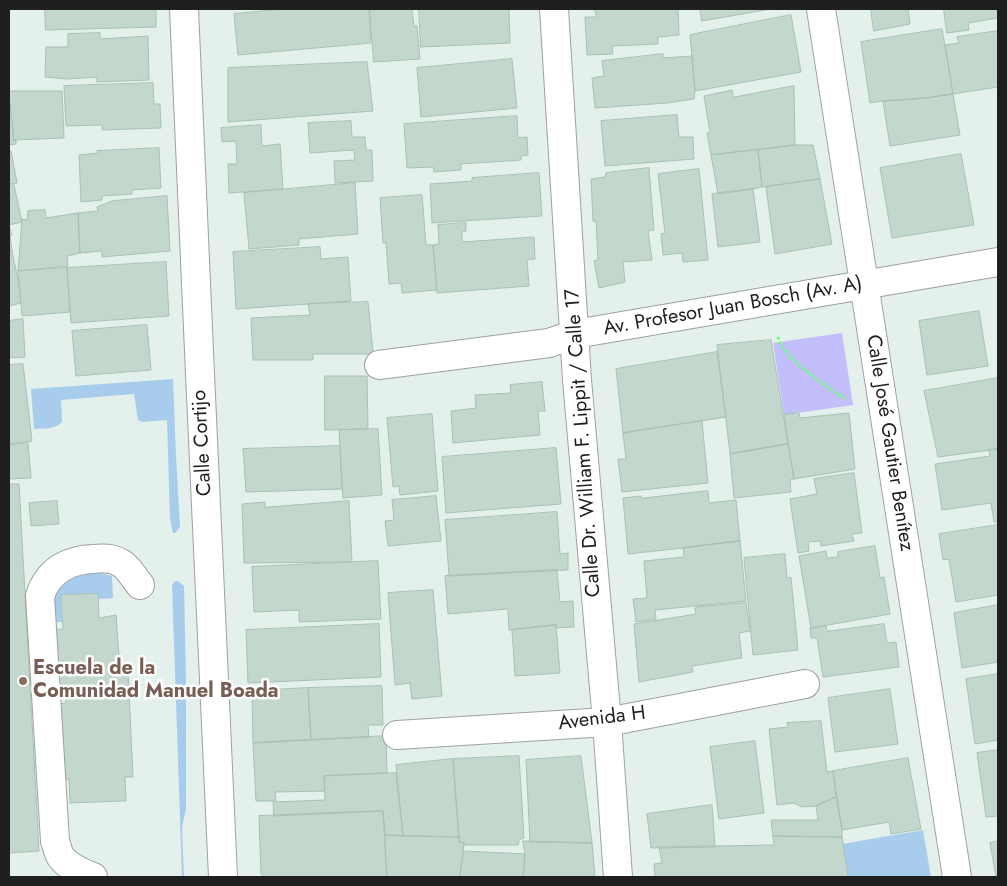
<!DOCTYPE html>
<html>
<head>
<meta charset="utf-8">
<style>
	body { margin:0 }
	#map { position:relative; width:1007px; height:886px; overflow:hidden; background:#e4f0ec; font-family:Jost,sans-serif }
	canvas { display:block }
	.frame { position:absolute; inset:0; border:10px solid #1f1f1f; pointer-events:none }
</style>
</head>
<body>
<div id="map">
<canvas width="1007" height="886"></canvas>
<div class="frame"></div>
</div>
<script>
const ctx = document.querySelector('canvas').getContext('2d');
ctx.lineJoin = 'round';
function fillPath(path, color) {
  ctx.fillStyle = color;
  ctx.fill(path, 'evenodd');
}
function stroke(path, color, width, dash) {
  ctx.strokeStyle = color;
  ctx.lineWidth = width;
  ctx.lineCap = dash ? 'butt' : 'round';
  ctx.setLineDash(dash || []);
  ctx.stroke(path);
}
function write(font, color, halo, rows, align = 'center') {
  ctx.font = font + ' Jost,sans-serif';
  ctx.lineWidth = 5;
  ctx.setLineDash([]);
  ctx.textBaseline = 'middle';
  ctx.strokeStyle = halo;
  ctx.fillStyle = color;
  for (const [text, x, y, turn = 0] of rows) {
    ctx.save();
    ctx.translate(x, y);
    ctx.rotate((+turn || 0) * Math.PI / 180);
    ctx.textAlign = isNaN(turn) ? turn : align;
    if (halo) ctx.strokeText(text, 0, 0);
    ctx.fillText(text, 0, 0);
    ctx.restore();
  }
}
fillPath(new Path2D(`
	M173 379 176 456 180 527 175 533H173L170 519 167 420 142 422 138 420 134 394 61 400 62 422C55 430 43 428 34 429L31 389Z
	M97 572 112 576 113 598 98 599 97 594 61 595 62 622H52V593L60 583 79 574Z
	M175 581H178L184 586 186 679V810L182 827 184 877H182L172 585Z
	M923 830 931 877H848L842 844Z`), '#a8ccec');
fillPath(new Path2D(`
	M842 333 853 405 784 415 773 343Z`), '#c2bffc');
const building = new Path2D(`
	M45 9H156V27L46 30Z
	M284 9H369L371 43 238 55 234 14Z
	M370 9H412L414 26H417L420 59 374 62Z
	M419 9H509L510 43 421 47Z
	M595 9H678L679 35 658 37V44L612 46 613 54 587 55 585 17H596Z
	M700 9H771L702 21Z
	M871 9H908L910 24 874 31Z
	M944 9H998V18L968 23 969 30 947 33Z
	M791 15 801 72 695 91 690 35Z
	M942 29 953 94 926 98 883 101 870 103 861 42Z
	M998 31V87L953 94 945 45 959 43 957 37Z
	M100 33V39L148 36 149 80 97 82V77L68 79 45 77 46 47H68V34Z
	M663 54V58L692 56 695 91 694 99 667 103 595 108 592 78 604 76 602 61Z
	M512 59 517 108 421 117 417 68Z
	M367 62 373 111 228 122V68Z
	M153 83 154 104H160L161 128 102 130V125L66 126 64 86Z
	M794 86 795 145 711 155 707 133H710L704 96 732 90 733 97Z
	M9 91H62L64 138 14 140Z
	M953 94 960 135 890 146 883 101 926 98Z
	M9 95 14 140H16V144L9 145Z
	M677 115 679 137H693L694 159 605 166 601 121Z
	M517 116 518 138 527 137 528 155 521 156V160L461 164V170L434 172 433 167 407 168 404 124Z
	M351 121 352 137H365L366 150H372L373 181 335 183 334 161 355 160 354 150 310 153 308 123Z
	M261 125 262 146 280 144 283 189 229 193 228 164H237L236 141 222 142 221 128Z
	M795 145H813L820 179 762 187 758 150Z
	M159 148 161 188 132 190V194L102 196V200L81 202 79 155 98 153 97 151Z
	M758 150 762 187 753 189 718 194 711 155Z
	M9 151H11L17 183 9 184Z
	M961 154 974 225 892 238 880 168Z
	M649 168 654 230 648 231 652 260 623 262 625 282 599 288 594 261 598 260 596 221H593L591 179 605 177 606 173Z
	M699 169 708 260 683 262 682 253 663 255 661 234 665 233 658 174Z
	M539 173 542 216 432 223 430 184 472 181V178Z
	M820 179 832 244 775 254 766 187Z
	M355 183 358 234 299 239V245L249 249 244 193Z
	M14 185 22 222 9 225 12 235 10 236 12 251H9V186Z
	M753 189 760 242 718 247 712 194Z
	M422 195 426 245H433L437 290 402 293 401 283 389 284 386 243H383L380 198Z
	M167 196 170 251 102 257V251L80 253 78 213 98 211 97 207 112 201Z
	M45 210 46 218 78 213 80 253 67 256 68 266 18 271 22 219 27 220 28 211Z
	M466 223V231L462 232V242L534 237 535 259 527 260 529 286 437 293 433 245 439 244 438 225Z
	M320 247 321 259 348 257 351 301 236 309 233 252Z
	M9 251H12L20 290 21 303 9 306Z
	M166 262 169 316 71 323 67 268Z
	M67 268 70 312 22 316 18 271Z
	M368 302 373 352 370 354H313V360H253L251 318 310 315 308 304Z
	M979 311 988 366 927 375 919 321Z
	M23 319 25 357 9 358V321Z
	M147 325 151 370 76 376 72 331Z
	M771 340 788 444 730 454 717 345Z
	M717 352 726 417 623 433 616 369Z
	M23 364 32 441 9 444V365Z
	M325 376H367L368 429 325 430Z
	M998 378V449L938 457 924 391Z
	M542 382 545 411H538L540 435 453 443 451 411 476 408 475 395 511 393 510 385Z
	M799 413 800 418 849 413 855 469 794 479 784 415Z
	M432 414 438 491 400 495 399 486 393 487 387 418Z
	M702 421 708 483 622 492 618 459H626L623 433Z
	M378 429 382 495 343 498 339 430Z
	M28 443 31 478 9 479V445Z
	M788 444 794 479 790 480 791 492 734 498 730 454Z
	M340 446 342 489 246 492 243 449Z
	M556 448 561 504 446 513 442 457Z
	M998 449V522H994L991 503 942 510 935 464 990 456 989 450Z
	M854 473 862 533 852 534 854 541 821 546 820 541 808 542 809 551 798 553 790 499 817 494 814 479Z
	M9 484H19L39 851 9 853Z
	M708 491 709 503 736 500 740 541 683 548 628 554 623 498 641 496V498Z
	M436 496 441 541 388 546 385 521 394 520 392 500Z
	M57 501 59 524 31 526 29 503Z
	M349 501 352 562 244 563 242 504 265 502V507Z
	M557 512 560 554 568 553V570L449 576 445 520Z
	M998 525V595L956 602 949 559 943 560 939 534Z
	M740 541 746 601 655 610 656 619 636 622 633 599 647 598 644 561 684 557 683 548Z
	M875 546 880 578 884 577 890 614 811 628 799 556 826 551 827 558 838 557V552Z
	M785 554 787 578 791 577 798 650 753 655 744 558Z
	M378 561 381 619 299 622V610L254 612 252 567Z
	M557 570 560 602 573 601 574 627 557 628 556 625 509 630 508 609 448 614 445 576Z
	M433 590 442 696 412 699 410 683 395 685 388 593Z
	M98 594 99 618 116 615 120 671 128 670 133 777H125L126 801H122L70 803 69 779 61 780 51 705 66 703 65 684 49 685 47 630 63 629 61 595Z
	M746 603 750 631 739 633 742 658 692 666 693 672 639 682 634 624 696 614 695 608 697 607Z
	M998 605V662L962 668 954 613Z
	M379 624 381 677 248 683 246 630Z
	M884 624 887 643 896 642 899 667 823 677 817 638H811L810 628 826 626 827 631Z
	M556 625 560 673 515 676 512 630Z
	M998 674V740L975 744 966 679Z
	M382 686 383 725H368L369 737 311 740 308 688Z
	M308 688 311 740 253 743 252 691Z
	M890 689 898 744 835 752 828 698Z
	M821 721 827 772 833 771 836 797 816 806 802 807 794 803 777 805 769 729 788 727 787 723Z
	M386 736 387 773 324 776 325 791 275 792 276 801H256L253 743Z
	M755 741 764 813 719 819 710 747Z
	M998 750V816L986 817 977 753Z
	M519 756 524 838 519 840 518 845H464V843L459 842 453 759Z
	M581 756 592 843 530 842 526 760Z
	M908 758 921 829 891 834 889 822 842 830 833 771Z
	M453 759 459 837 403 836 396 765Z
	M396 773 403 836 385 835 383 811 274 816 273 802 325 800 324 776Z
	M836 797 842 830V837L773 836 771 820H818L816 806Z
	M709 805H712L715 847 651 848 647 814Z
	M383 811 387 877H264L261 874 259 816Z
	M385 835 459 837V842L464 843 460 877H387Z
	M773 836 842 837 848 877H655L654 864 662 863 659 847 774 845Z
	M523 841 592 843 595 877H523L525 854Z
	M998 841V877H996L990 843Z
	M464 851 525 854 523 877H460Z`);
fillPath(building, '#c4d7cc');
stroke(building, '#a6c2b1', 1);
const minor = new Path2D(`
	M184 9 200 374 223 877
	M554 9 577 380 607 722 618 877
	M821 9 957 877
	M379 365 549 343 575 334 998 262
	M397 735 607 722 805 684
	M93 877C83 873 68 867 61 857 58 853 57 846 55 841L40 596C48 571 67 560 93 559 101 558 112 558 119 562 129 567 133 577 140 585`);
stroke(minor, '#a0a0a0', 30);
stroke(new Path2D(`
	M778 337C780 356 830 389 846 399`), '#66ff71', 3, [2.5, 2.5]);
stroke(minor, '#fff', 28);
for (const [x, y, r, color] of [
	[23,681,5,"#8d6e63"]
]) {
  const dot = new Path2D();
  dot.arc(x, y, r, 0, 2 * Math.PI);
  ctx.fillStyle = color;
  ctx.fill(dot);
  stroke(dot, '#fff', 2);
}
write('20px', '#1f1f1f', '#fff', [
	["Av. Profesor Juan Bosch (Av. A)",733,307,-10],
	["Calle Cortijo",203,443,-93],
	["Calle Dr. William F. Lippit / Calle 17",584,443,-94],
	["Calle José Gautier Benítez",889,443,81],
	["Avenida H",602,719,-7]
]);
write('bold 20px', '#785e54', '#fff', [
	["Escuela de la",33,669],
	["Comunidad Manuel Boada",33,692]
], 'left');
</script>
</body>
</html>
